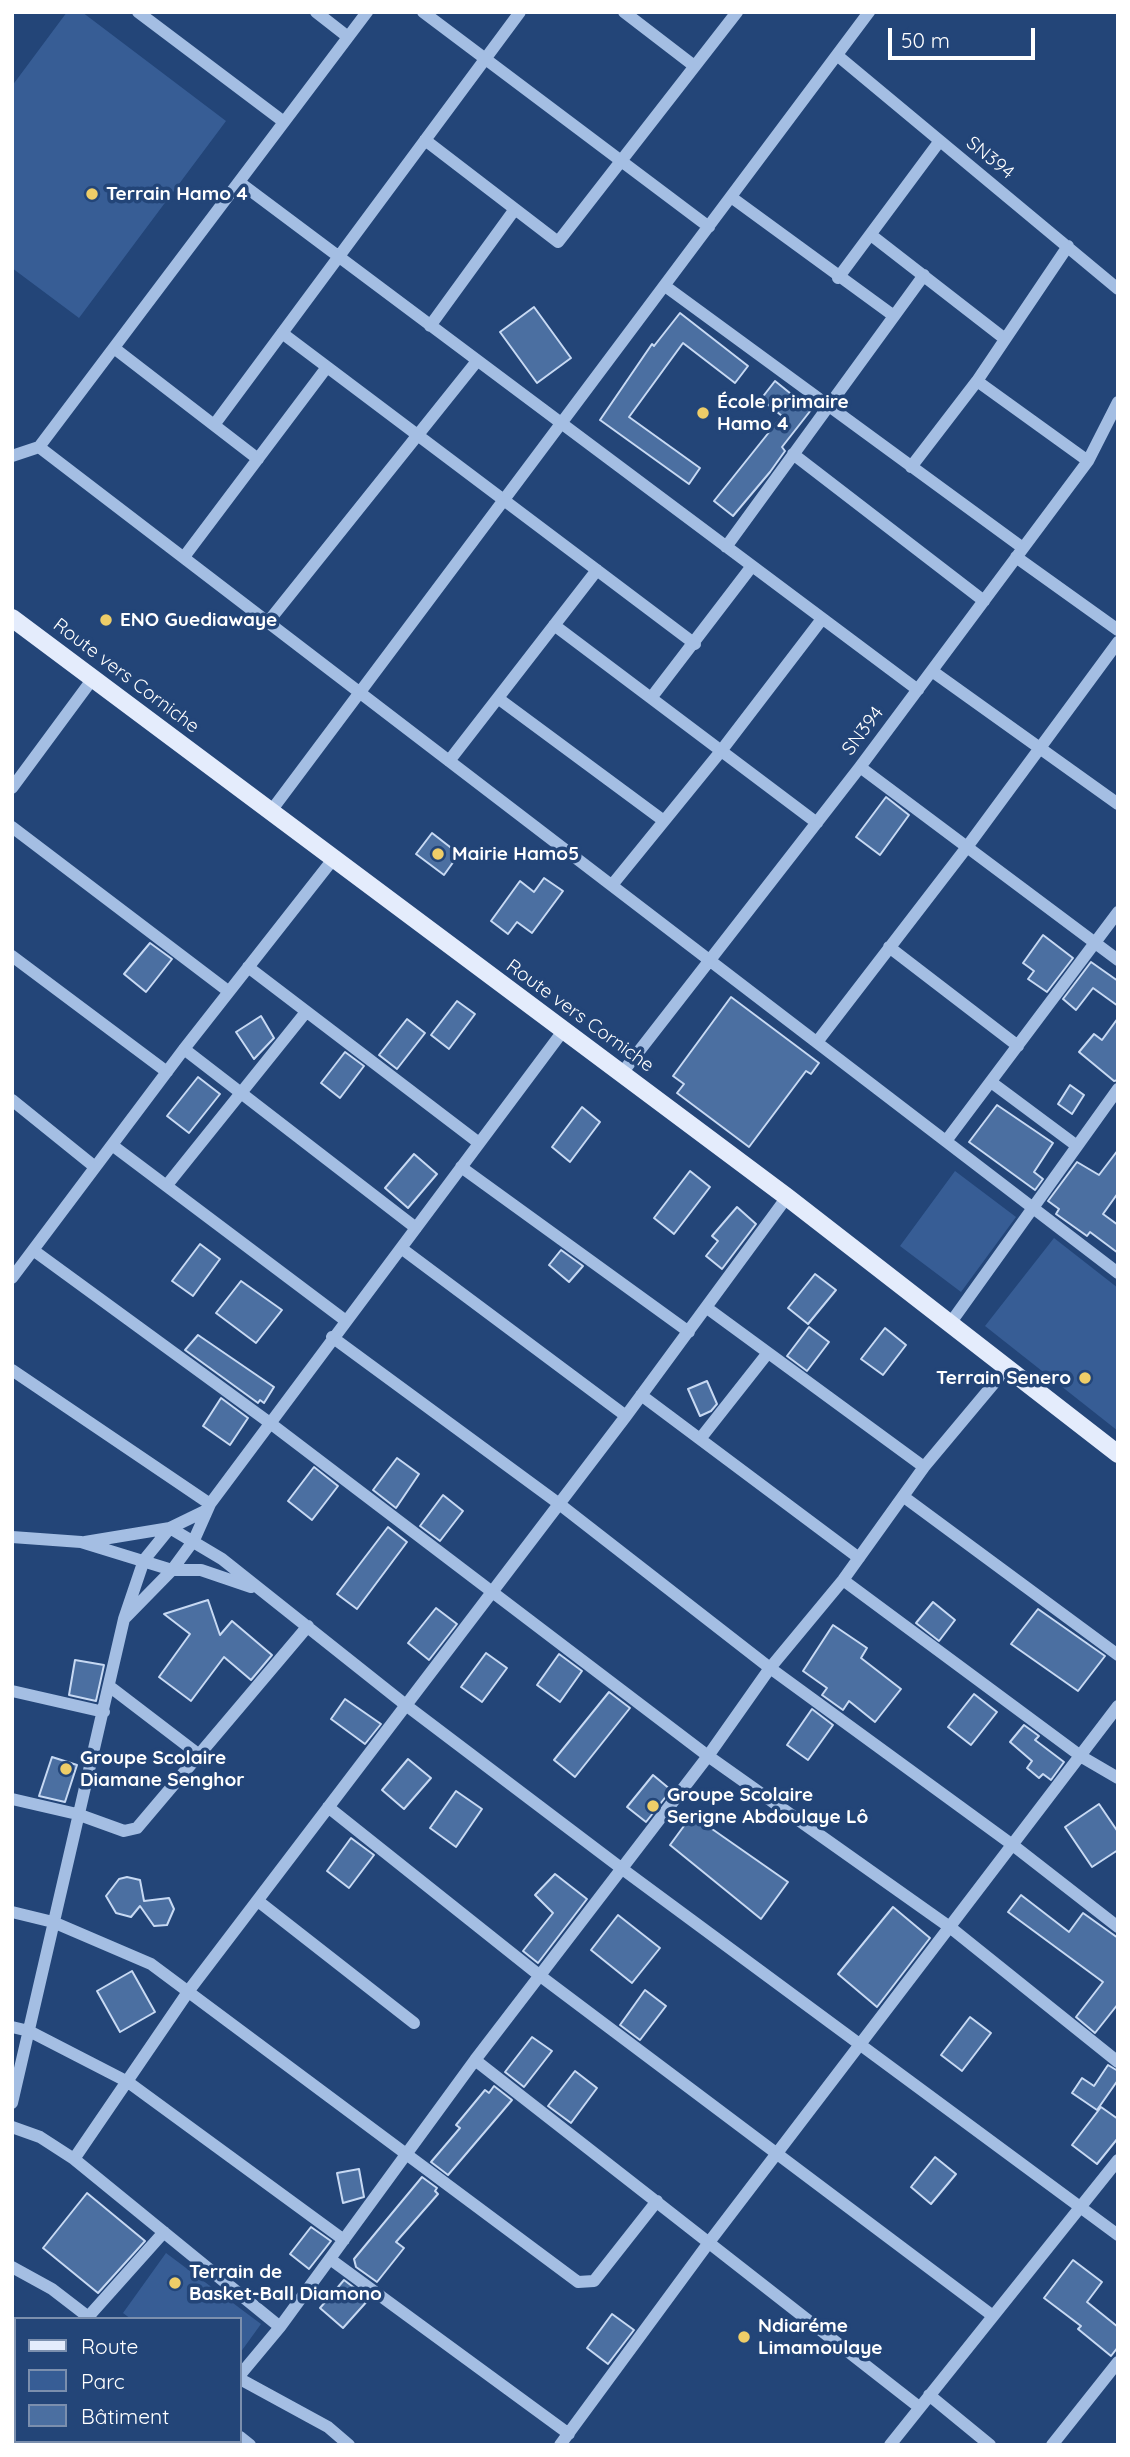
<!DOCTYPE html>
<html>
<head>
<meta charset="utf-8">
<style>
	body { margin:0 }
	#map { position:relative; width:1130px; height:2457px; overflow:hidden; background:#234578; font-family:Quicksand,sans-serif }
	canvas { display:block }
	.frame { position:absolute; inset:0; border:14px solid #fff; pointer-events:none }
	.legend { position:absolute; left:14px; top:2317px; width:228px; height:126px; box-sizing:border-box; background:#234578; border:2px solid #7b8fae; margin:0; padding:9px 12px; list-style:none; font-size:21px; color:#fff }
	.legend li { display:flex; align-items:center; gap:14px; height:35px }
	.legend b { width:35px; border:2px solid #7b8fae }
	.scale { position:absolute; left:888px; top:28px; width:147px; height:32px; box-sizing:border-box; border:4px solid #fff; border-top:0; padding-left:9px; font-size:21px; line-height:24px; white-space:nowrap; color:#fff; -webkit-text-stroke:5px #234578; paint-order:stroke }
</style>
</head>
<body>
<div id="map">
<canvas width="1130" height="2457"></canvas>
<div class="frame"></div>
<ul class="legend">
<li><b style="height:9px;background:#e4ecfc"></b>Route</li>
<li><b style="height:19px;background:#375d95"></b>Parc</li>
<li><b style="height:19px;background:#4b6fa1"></b>Bâtiment</li>
</ul>
<div class="scale">50 m</div>
</div>
<script>
const ctx = document.querySelector('canvas').getContext('2d');
ctx.lineJoin = 'round';
function fillPath(path, color) {
  ctx.fillStyle = color;
  ctx.fill(path, 'evenodd');
}
function stroke(path, color, width, dash) {
  ctx.strokeStyle = color;
  ctx.lineWidth = width;
  ctx.lineCap = dash ? 'butt' : 'round';
  ctx.setLineDash(dash || []);
  ctx.stroke(path);
}
function write(font, color, halo, rows, align = 'center') {
  ctx.font = font + ' Quicksand,sans-serif';
  ctx.lineWidth = 7;
  ctx.setLineDash([]);
  ctx.textBaseline = 'middle';
  ctx.strokeStyle = halo;
  ctx.fillStyle = color;
  for (const [text, x, y, turn = 0] of rows) {
    ctx.save();
    ctx.translate(x, y);
    ctx.rotate((+turn || 0) * Math.PI / 180);
    ctx.textAlign = isNaN(turn) ? turn : align;
    if (halo) ctx.strokeText(text, 0, 0);
    ctx.fillText(text, 0, 0);
    ctx.restore();
  }
}
fillPath(new Path2D(`
	M67 12H82L226 121 79 318 12 268V86Z
	M955 1171 1016 1217 961 1292 900 1246Z
	M1054 1238 1118 1288V1431L985 1326Z
	M166 2253 261 2324 240 2353V2319H131L123 2313Z`), '#375d95');
const building = new Path2D(`
	M534 307 571 358 537 383 500 332Z
	M680 313 748 366 735 383 683 343 629 417 700 468 689 484 600 420 652 344 654 346Z
	M775 381 811 410 782 447 785 451 770 472 733 516 714 501 782 416 761 399Z
	M886 797 909 815 880 855 856 837Z
	M432 833 459 854 444 875 416 854Z
	M544 878 563 891 532 933 517 922 508 934 491 921 520 881 534 892Z
	M1043 935 1073 958 1047 992 1028 979 1034 971 1023 963Z
	M150 943 172 959 146 992 124 974Z
	M1091 962 1118 981V1006L1093 988 1076 1010 1063 999Z
	M731 997 819 1063 811 1074 806 1071 749 1147 677 1093 684 1084 673 1076Z
	M457 1001 475 1014 449 1049 431 1035Z
	M261 1016 274 1038 254 1059 236 1032Z
	M1118 1018V1080L1114 1081 1079 1052 1094 1034 1102 1040Z
	M407 1019 425 1033 397 1069 379 1055Z
	M345 1052 364 1066 340 1098 321 1083Z
	M198 1077 220 1094 189 1133 167 1116Z
	M1070 1085 1084 1095 1072 1114 1058 1104Z
	M997 1105 1053 1143 1034 1172 1043 1179 1035 1190 969 1142Z
	M582 1107 600 1122 570 1162 552 1147Z
	M1118 1150V1193L1103 1214 1118 1225V1253L1090 1232 1087 1236 1056 1214 1059 1209 1048 1201 1077 1162 1099 1175Z
	M414 1154 437 1174 408 1208 385 1188Z
	M690 1171 710 1187 674 1234 654 1218Z
	M737 1207 756 1224 722 1269 706 1256 718 1241 712 1236Z
	M200 1244 220 1259 193 1296 172 1281Z
	M561 1250 583 1266 569 1282 549 1265Z
	M815 1274 836 1290 808 1324 788 1308Z
	M241 1281 282 1310 256 1343 216 1313Z
	M809 1327 829 1342 807 1371 787 1356Z
	M885 1328 906 1345 883 1375 861 1359Z
	M198 1335 274 1387 264 1403 260 1400 258 1403 185 1350Z
	M707 1381 717 1404 711 1411 700 1416 688 1389Z
	M221 1398 248 1418 230 1445 203 1426Z
	M397 1458 419 1474 396 1508 373 1490Z
	M314 1467 338 1486 312 1520 288 1501Z
	M443 1495 463 1511 440 1541 420 1526Z
	M388 1527 407 1542 357 1609 337 1594Z
	M208 1600 220 1635 232 1621 272 1655 251 1680 224 1657 191 1701 159 1677 190 1634 164 1614Z
	M933 1602 955 1620 939 1641 916 1623Z
	M436 1608 457 1624 429 1660 408 1643Z
	M1038 1609 1105 1656 1078 1691 1011 1644Z
	M833 1625 867 1648 861 1658 901 1689 875 1722 849 1701 843 1710 822 1695 827 1688 803 1671Z
	M486 1653 507 1668 482 1702 461 1687Z
	M559 1654 582 1671 560 1702 537 1685Z
	M75 1660 104 1665 96 1701 69 1695Z
	M609 1692 630 1708 575 1777 554 1760Z
	M974 1694 997 1712 971 1745 948 1727Z
	M345 1699 381 1724 365 1744 331 1719Z
	M812 1709 833 1725 808 1760 787 1745Z
	M1024 1725 1039 1736 1035 1740 1064 1762 1051 1780 1043 1774 1039 1778 1027 1768 1032 1761 1010 1742Z
	M52 1757 77 1765 65 1802 39 1796Z
	M408 1759 431 1778 404 1809 382 1790Z
	M653 1775 671 1790 646 1822 627 1807Z
	M456 1791 482 1809 456 1847 430 1828Z
	M1099 1804 1118 1832V1850L1092 1867 1065 1827Z
	M692 1815 788 1882 761 1919 670 1845Z
	M351 1838 374 1855 349 1888 327 1871Z
	M555 1874 587 1899 538 1963 523 1951 553 1913 535 1895Z
	M127 1877 140 1880 144 1901 169 1898 174 1909 167 1925 154 1926 140 1906 131 1917 116 1913 106 1896 119 1879Z
	M1021 1895 1069 1932 1083 1913 1118 1938V2004L1095 2033 1076 2017 1103 1982 1008 1912Z
	M893 1907 930 1938 877 2007 838 1974Z
	M618 1915 660 1948 632 1983 591 1950Z
	M132 1971 155 2012 120 2032 97 1991Z
	M645 1990 666 2006 640 2040 620 2025Z
	M970 2017 991 2033 962 2071 941 2055Z
	M532 2037 552 2051 524 2087 505 2072Z
	M1108 2065 1118 2071V2080L1097 2110 1072 2093 1082 2078 1094 2086Z
	M575 2071 597 2088 571 2123 548 2106Z
	M494 2086 512 2100 448 2175 431 2162 460 2128 456 2125 485 2090 489 2093Z
	M1101 2107 1118 2119V2138L1097 2164 1072 2145Z
	M935 2157 956 2174 931 2204 911 2187Z
	M359 2169 364 2197 343 2203 337 2173Z
	M422 2177 437 2188 435 2191 438 2194 396 2242 404 2248 377 2282 356 2267 354 2259Z
	M87 2193 145 2241 98 2293 43 2248Z
	M311 2227 331 2241 309 2269 290 2254Z
	M1073 2260 1102 2282 1087 2302 1118 2327V2347L1111 2356 1078 2329 1081 2326 1044 2298Z
	M344 2280 369 2299 343 2328 320 2308Z
	M612 2314 634 2330 608 2364 587 2348Z`);
fillPath(building, '#4b6fa1');
stroke(building, '#c7d9f3', 2);
stroke(new Path2D(`
	M138 12 284 122
	M316 12 348 37
	M423 12 709 227
	M624 12 693 65
	M838 56 1118 289
	M425 140 558 242 737 12
	M239 182 918 690
	M731 197 894 316
	M871 235 1005 339
	M838 278 939 142
	M665 286 1023 548
	M430 326 515 209
	M282 333 695 644
	M114 348 258 459
	M977 381 1088 461
	M214 425 520 12
	M39 447 1118 1273
	M793 454 984 601
	M12 456 39 447 367 12
	M911 467 977 381 1068 246
	M726 547 924 275
	M184 557 327 367
	M1016 557 1118 630
	M268 622 477 361
	M554 625 817 823
	M932 671 1118 804
	M651 698 752 566
	M499 699 664 821
	M449 761 597 570
	M860 767 1118 960
	M12 788 94 677
	M271 811 869 12
	M12 827 228 991
	M612 885 721 751 822 619
	M889 947 1018 1046
	M12 956 167 1072
	M248 967 479 1143
	M817 1042 967 847 1118 642
	M184 1049 416 1228
	M622 1073 860 767 1088 461 1118 402
	M991 1082 1077 1146
	M12 1100 95 1167
	M946 1141 1118 912
	M112 1145 346 1321
	M461 1167 689 1332
	M167 1185 306 1012
	M401 1248 626 1416
	M33 1250 270 1423 708 1756 951 1928 1118 2062
	M12 1278 184 1049 334 858
	M707 1308 924 1467
	M949 1325 1118 1089
	M332 1337 558 1503 770 1668 1014 1846 1118 1927
	M12 1370 210 1504
	M641 1395 859 1558
	M700 1439 767 1354
	M904 1497 1118 1655
	M170 1528 222 1559 407 1706 621 1868 1118 2235
	M12 1537 81 1542 172 1570H201L251 1587
	M85 1542 170 1528 205 1511
	M843 1580 1082 1757 1118 1778
	M124 1619 172 1570 194 1540 210 1504 563 1031
	M109 1686 198 1754
	M12 1691 104 1712
	M12 1799 77 1814 124 1831 137 1828 308 1626
	M328 1807 539 1975 993 2316
	M258 1901 414 2023
	M12 1912 53 1922 151 1964 578 2282 594 2281 657 2201
	M12 2027 29 2031 128 2082 344 2240
	M475 2060 919 2407
	M12 2103 124 1619 144 1560 170 1528
	M12 2127 40 2137 74 2159 280 2327
	M74 2159 190 1989 626 1416 787 1197
	M330 2259 569 2434
	M12 2267 52 2289 91 2319
	M88 2317 164 2232
	M240 2375 280 2327 475 2060 708 1756 770 1668 843 1580 924 1467 1006 1369
	M240 2379 328 2427 349 2445
	M929 2395 990 2445
	M240 2437 250 2445
	M222 2445 224 2441
	M560 2445 710 2241 1118 1706
	M890 2445 1118 2160
	M1052 2445 1118 2362`), '#a4bee3', 12);
stroke(new Path2D(`
	M12 618 787 1197 1118 1454`), '#e4ecfc', 18);
for (const [x, y, r, color] of [
	[92,194,7,"#eecd68"],
	[703,413,7,"#eecd68"],
	[106,620,7,"#eecd68"],
	[438,854,7,"#eecd68"],
	[1085,1378,7,"#eecd68"],
	[66,1769,7,"#eecd68"],
	[653,1806,7,"#eecd68"],
	[175,2283,7,"#eecd68"],
	[744,2337,7,"#eecd68"]
]) {
  const dot = new Path2D();
  dot.arc(x, y, r, 0, 2 * Math.PI);
  ctx.fillStyle = color;
  ctx.fill(dot);
  stroke(dot, '#234578', 2.5);
}
write('19px', '#fff', '#234578', [
	["SN394",990,158,39],
	["Route vers Corniche",126,676,37],
	["SN394",863,731,-53],
	["Route vers Corniche",580,1016,36]
]);
write('bold 19px', '#fff', '#234578', [
	["Terrain Hamo 4",106,194],
	["École primaire",717,402],
	["Hamo 4",717,424],
	["ENO Guediawaye",120,620],
	["Mairie Hamo5",452,854],
	["Terrain Senero",1071,1378,"right"],
	["Groupe Scolaire",80,1758],
	["Diamane Senghor",80,1780],
	["Groupe Scolaire",667,1795],
	["Serigne Abdoulaye Lô",667,1817],
	["Terrain de",189,2272],
	["Basket-Ball Diamono",189,2294],
	["Ndiaréme",758,2326],
	["Limamoulaye",758,2348]
], 'left');
</script>
</body>
</html>
